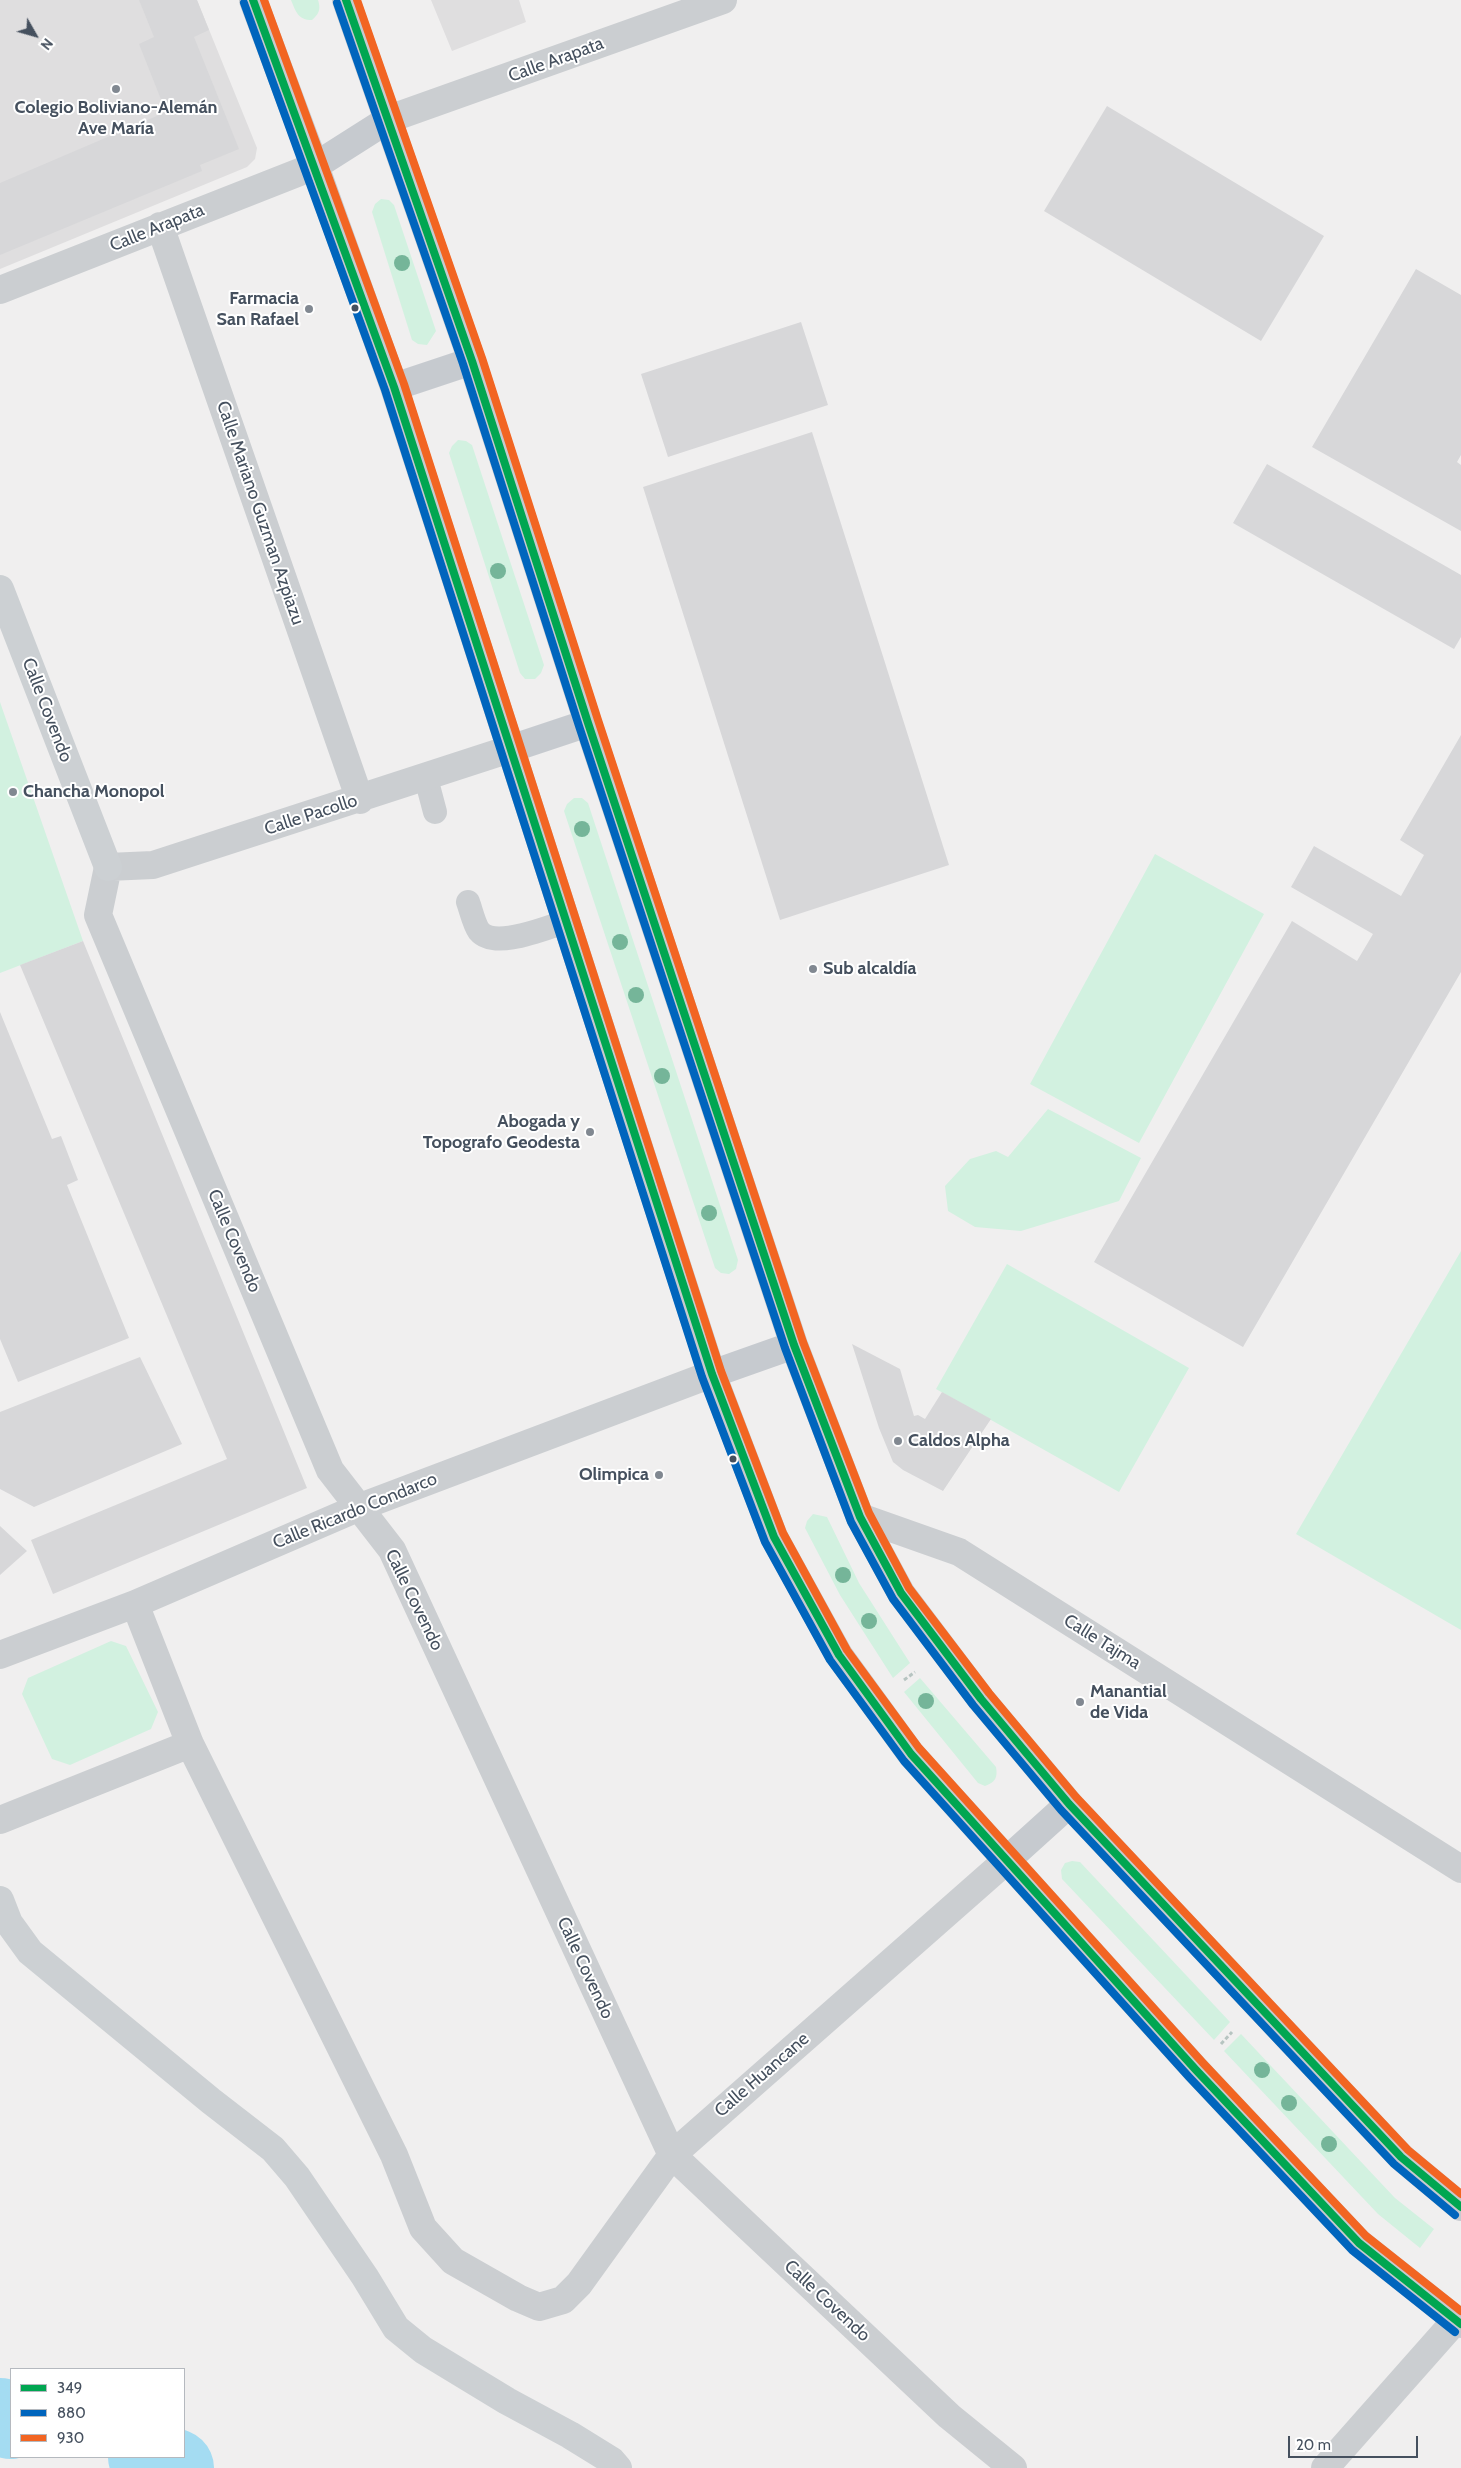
<!DOCTYPE html>
<html>
<head>
<meta charset="utf-8">
<style>
	body { margin:0 }
	#map { position:relative; width:1461px; height:2468px; overflow:hidden; background:#f0efef; font-family:Cabin,sans-serif }
	canvas { display:block }
	.legend { position:absolute; left:10px; top:2368px; width:175px; height:90px; box-sizing:border-box; background:#fff; border:1px solid #b5b9bf; margin:0; padding:6px 9px; list-style:none; font-size:15px; color:#45505e }
	.legend li { display:flex; align-items:center; gap:10px; height:25px }
	.legend b { width:25px; border:1px solid #b5b9bf }
	.north { position:absolute; left:10px; top:10px; width:50px; height:50px; -webkit-text-stroke:4px #fff; paint-order:stroke; rotate:128deg; font-size:14px; font-weight:700; line-height:20px; text-align:center; color:#45505e }
	.north::after { content:''; display:block; margin:auto; width:18px; height:22px; background:#45505e; clip-path:polygon(50% 0,100% 100%,50% 72%,0 100%) }
	.scale { position:absolute; left:1288px; top:2436px; width:130px; height:22px; box-sizing:border-box; border:2px solid #45505e; border-top:0; padding-left:6px; font-size:15px; line-height:18px; white-space:nowrap; color:#45505e; -webkit-text-stroke:4px #fff; paint-order:stroke }
</style>
</head>
<body>
<div id="map">
<canvas width="1461" height="2468"></canvas>
<ul class="legend">
<li><b style="height:6px;background:#00a651"></b>349</li>
<li><b style="height:6px;background:#0065bd"></b>880</li>
<li><b style="height:6px;background:#f26522"></b>930</li>
</ul>
<div class="north">N</div>
<div class="scale">20 m</div>
</div>
<script>
const ctx = document.querySelector('canvas').getContext('2d');
ctx.lineJoin = 'round';
function fillPath(path, color) {
  ctx.fillStyle = color;
  ctx.fill(path, 'evenodd');
}
function stroke(path, color, width, dash) {
  ctx.strokeStyle = color;
  ctx.lineWidth = width;
  ctx.lineCap = dash ? 'butt' : 'round';
  ctx.setLineDash(dash || []);
  ctx.stroke(path);
}
function write(font, color, halo, rows, align = 'center') {
  ctx.font = font + ' Cabin,sans-serif';
  ctx.lineWidth = 4;
  ctx.setLineDash([]);
  ctx.textBaseline = 'middle';
  ctx.strokeStyle = halo;
  ctx.fillStyle = color;
  for (const [text, x, y, turn = 0] of rows) {
    ctx.save();
    ctx.translate(x, y);
    ctx.rotate((+turn || 0) * Math.PI / 180);
    ctx.textAlign = isNaN(turn) ? turn : align;
    if (halo) ctx.strokeText(text, 0, 0);
    ctx.fillText(text, 0, 0);
    ctx.restore();
  }
}
fillPath(new Path2D(`
	M0 0H197L257 148 255 159 247 167 0 269Z
	M431 0H519L526 22 452 51Z`), '#dfdedf');
fillPath(new Path2D(`
	M291 0H318C321 9 319 14 312 20 298 20 296 12 291 0Z
	M381 199 389 200 394 205 436 331 427 345 418 344 412 340 372 212 375 204Z
	M458 440 466 441 472 445 544 665 541 673 535 679H525L520 673 449 453 452 446Z
	M0 702 83 941 0 973Z
	M574 798H582L588 803 738 1260 736 1269 729 1274 721 1273 715 1268 564 811 567 804Z
	M1155 854 1264 914 1139 1143 1030 1084Z
	M1048 1109 1141 1158 1119 1201 1021 1231 975 1227 948 1211 945 1186 970 1159 996 1151 1008 1157Z
	M1461 1251V1630L1296 1534Z
	M1007 1264 1189 1368 1119 1492 936 1389Z
	M813 1514 827 1517 859 1583 910 1663 893 1678 840 1595 805 1528 807 1521Z
	M111 1641 126 1646 158 1712 151 1729 70 1765 52 1759 22 1694 28 1678Z
	M920 1678 996 1767C998 1778 995 1782 985 1786L978 1783 904 1692Z
	M1072 1861 1080 1862 1230 2022 1214 2040 1062 1879 1061 1870 1065 1863Z
	M1241 2034 1395 2198 1434 2229 1420 2248 1378 2214 1224 2051Z`), '#d2f1e0');
stroke(new Path2D(`
	M0 2417 11 2420
	M147 2457 175 2468`), '#a4dcf2', 78);
fillPath(new Path2D(`
	M139 0H197L209 30 194 37 239 149 200 165 202 171 0 255V183L166 112 139 44 154 37Z
	M1107 106 1324 236 1261 341 1044 211Z
	M1416 269 1461 295V455L1457 462 1461 465V531L1312 447Z
	M801 322 828 405 668 457 641 374Z
	M812 432 949 865 780 920 643 487Z
	M1267 464 1461 575V637L1454 649 1233 523Z
	M1461 735V972L1243 1347 1094 1262 1292 921 1357 961 1373 934 1291 887 1314 846 1401 896 1424 855 1400 840Z
	M83 941 307 1488 53 1594 31 1540 227 1459 20 965Z
	M0 1012 52 1139 61 1136 78 1180 67 1185 129 1338 18 1382 0 1339Z
	M852 1344 900 1369 914 1416 918 1415 925 1419 942 1392 991 1419 943 1491 903 1470 893 1462 879 1428Z
	M140 1357 182 1444 34 1507 0 1489V1412Z
	M0 1526 27 1551 0 1575Z`), '#d7d7d9');
stroke(new Path2D(`
	M904 1680 915 1672
	M1221 2044 1232 2032`), '#b7c4c1', 3, [4, 2.5]);
stroke(new Path2D(`
	M426 778 435 812
	M468 902C471 910 474 924 479 931 495 950 545 928 565 922`), '#cbced1', 24);
stroke(new Path2D(`
	M389 119 723 0
	M160 226 360 800
	M0 290 315 166
	M510 749 153 865 108 867 98 915 330 1470 392 1550 672 2155 949 2416 1013 2468
	M860 1517 959 1552 1461 1869
	M135 1604 190 1744 394 2155 423 2228 453 2261 518 2298 539 2307 563 2300 579 2284 672 2155 1007 1860
	M0 1655 135 1604 360 1507 712 1374
	M0 1820 190 1744
	M1325 2468 1456 2320`), '#cbced1', 28);
stroke(new Path2D(`
	M0 589 108 867
	M0 1900 9 1923 30 1952 211 2101 273 2149 297 2177 365 2277 396 2328 423 2350 507 2401 570 2435 612 2461 618 2468`), '#ccd0d3', 28);
stroke(new Path2D(`
	M253 0 315 166 394 387 712 1374 774 1537 839 1655 911 1754 1196 2070 1359 2243 1461 2324
	M346 0 472 361 588 723 794 1345 860 1517 901 1593 981 1699 1069 1804 1401 2157 1461 2207
	M315 166 389 119
	M394 387 472 361
	M510 749 588 723
	M712 1374 794 1345
	M1007 1860 1069 1804`), '#c6cacf', 28);
stroke(new Path2D(`
	M253 0 394 387 712 1374 774 1537 839 1655 911 1754 1196 2070 1359 2243 1461 2324
	M346 0 472 361 588 723 794 1345 860 1517 901 1593 981 1699 1069 1804 1401 2157 1461 2207`), '#00a651', 8);
stroke(new Path2D(`
	M244 3 385 390 702 1377 765 1542 830 1660 904 1761 1189 2077 1352 2250 1455 2332
	M337 3 463 364 579 726 785 1348 851 1522 893 1599 973 1705 1061 1810 1394 2164 1455 2215`), '#0065bd', 8);
stroke(new Path2D(`
	M264 0 404 384 721 1371 783 1533 847 1650 919 1748 1203 2063 1366 2236 1461 2311
	M357 0 482 358 598 720 803 1342 869 1513 909 1588 989 1693 1076 1797 1408 2150 1461 2194`), '#f26522', 8);
ctx.fillStyle = '#75b599';
for (const [x, y] of [
	[402,263],
	[498,571],
	[582,829],
	[620,942],
	[636,995],
	[662,1076],
	[709,1213],
	[843,1575],
	[869,1621],
	[926,1701],
	[1262,2070],
	[1289,2103],
	[1329,2144]
]) {
  ctx.beginPath();
  ctx.arc(x, y, 8, 0, 2 * Math.PI);
  ctx.fill();
}
for (const [x, y, r, color] of [
	[116,89,5,"#818891"],
	[355,308,4.5,"#45505e"],
	[309,309,5,"#818891"],
	[13,792,5,"#818891"],
	[813,969,5,"#818891"],
	[590,1132,5,"#818891"],
	[898,1441,5,"#818891"],
	[733,1459,4.5,"#45505e"],
	[659,1475,5,"#818891"],
	[1080,1702,5,"#818891"]
]) {
  const dot = new Path2D();
  dot.arc(x, y, r, 0, 2 * Math.PI);
  ctx.fillStyle = color;
  ctx.fill(dot);
  stroke(dot, '#fff', 2);
}
write('18px', '#45505e', '#fff', [
	["Calle Arapata",556,60,-20],
	["Calle Arapata",157,228,-22],
	["Calle Mariano Guzman Azpiazu",260,513,71],
	["Calle Covendo",47,710,69],
	["Calle Pacollo",311,815,-18],
	["Calle Covendo",234,1241,67],
	["Calle Ricardo Condarco",355,1511,-22],
	["Calle Covendo",414,1600,64],
	["Calle Tajma",1102,1642,32],
	["Calle Covendo",585,1968,65],
	["Calle Huancane",762,2075,-41],
	["Calle Covendo",827,2301,43]
]);
write('bold 18px', '#45505e', '#fff', [
	["Colegio Boliviano-Alemán",116,108,"center"],
	["Ave María",116,129,"center"],
	["Farmacia",299,299,"right"],
	["San Rafael",299,320,"right"],
	["Chancha Monopol",23,792],
	["Sub alcaldía",823,969],
	["Abogada y",580,1122,"right"],
	["Topografo Geodesta",580,1143,"right"],
	["Caldos Alpha",908,1441],
	["Olimpica",649,1475,"right"],
	["Manantial",1090,1692],
	["de Vida",1090,1713]
], 'left');
</script>
</body>
</html>
